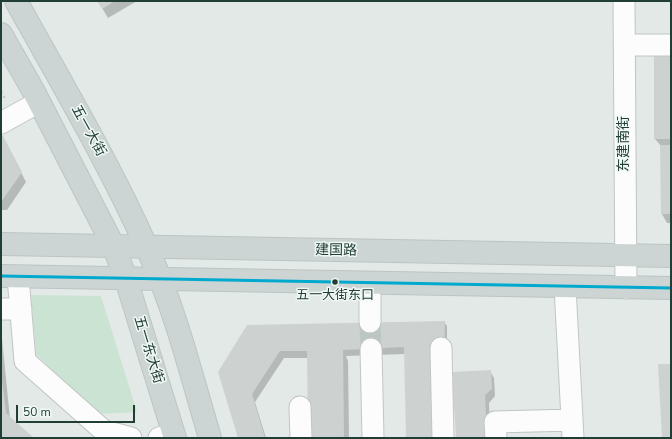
<!DOCTYPE html>
<html>
<head>
<meta charset="utf-8">
<style>
	body { margin:0 }
	#map { position:relative; width:672px; height:439px; overflow:hidden; background:#e3e9e6; font-family:"Nunito Sans",sans-serif }
	canvas { display:block }
	.frame { position:absolute; inset:0; border:2px solid #203d36; pointer-events:none }
	.scale { position:absolute; left:16px; top:405px; width:119px; height:18px; box-sizing:border-box; border:2px solid #203d36; border-top:0; padding-left:5px; font-size:12px; line-height:14px; white-space:nowrap; color:#203d36; -webkit-text-stroke:3px #f0f8f4; paint-order:stroke }
</style>
</head>
<body>
<div id="map">
<canvas width="672" height="439"></canvas>
<div class="frame"></div>
<div class="scale">50 m</div>
</div>
<script>
const ctx = document.querySelector('canvas').getContext('2d');
ctx.lineJoin = 'round';
function fillPath(path, color) {
  ctx.fillStyle = color;
  ctx.fill(path, 'evenodd');
}
function stroke(path, color, width, dash) {
  ctx.strokeStyle = color;
  ctx.lineWidth = width;
  ctx.lineCap = dash ? 'butt' : 'round';
  ctx.setLineDash(dash || []);
  ctx.stroke(path);
}
function write(font, color, halo, rows, align = 'center') {
  ctx.font = font + ' "Nunito Sans","Noto Sans SC",sans-serif';
  ctx.lineWidth = 3;
  ctx.setLineDash([]);
  ctx.textBaseline = 'middle';
  ctx.strokeStyle = halo;
  ctx.fillStyle = color;
  for (const [text, x, y, turn = 0] of rows) {
    ctx.save();
    ctx.translate(x, y);
    ctx.rotate((+turn || 0) * Math.PI / 180);
    ctx.textAlign = isNaN(turn) ? turn : align;
    if (halo) ctx.strokeText(text, 0, 0);
    ctx.fillText(text, 0, 0);
    ctx.restore();
  }
}
fillPath(new Path2D(`
	M31 295 101 296 137 412 98 414 36 354Z`), '#cbe3d3');
fillPath(new Path2D(`
	M98 1H137L108 18Z
	M671 57V223H667L662 214 661 146 655 139Z
	M1 134 26 182 7 210H1Z
	M444 322 447 326V351L407 438 405 354 346 356 348 361 349 438H309L308 358H284L255 402 266 438H239L248 326Z
	M1 328 10 419 32 438H1Z
	M490 371 494 378 495 396 489 403 490 438H457Z`), '#0003');
fillPath(new Path2D(`
	M97 1H115L102 9Z
	M654 56H671V139H654Z
	M1 132 22 172 1 202Z
	M660 145H671V214H661Z
	M445 321 441 438H406L404 347 343 350 344 438H308L307 351H280L252 394 265 438H238L218 372 247 325Z
	M658 364H671V438H662Z
	M491 370 492 389 485 395 487 438H456L452 372Z
	M1 372 6 413 34 438H1Z`), '#cdd2d0');
stroke(new Path2D(`
	M370 322 371 349`), '#bcc7c3', 21, [21, 10]);
const minor = new Path2D(`
	M624 1 626 288
	M624 45H671
	M1 123 39 102
	M18 277 25 361 104 431 131 438
	M370 284V322
	M565 287 573 438
	M1 309H21
	M441 348 443 438
	M371 349 373 438
	M300 407 301 438
	M159 438 174 434
	M496 438 495 422 572 420`);
const major = new Path2D(`
	M16 1C61 82 109 163 147 248 175 308 191 374 210 438
	M1 34 34 92 114 247 126 279 175 438
	M1 244 671 256
	M1 276 671 288`);
stroke(minor, '#c0c6c3', 23);
stroke(major, '#bbc5c3', 24);
stroke(new Path2D(`
	M1 92 6 100`), '#c0c9c6', 2.5, [2, 3]);
stroke(minor, '#fbfcfb', 21);
stroke(major, '#ccd5d3', 22);
stroke(new Path2D(`
	M1 276 671 288`), '#00a9ce', 3);
for (const [x, y, r, color] of [
	[335,282,3.5,"#203d36"]
]) {
  const dot = new Path2D();
  dot.arc(x, y, r, 0, 2 * Math.PI);
  ctx.fillStyle = color;
  ctx.fill(dot);
  stroke(dot, '#f0f8f4', 1.5);
}
write('13px', '#203d36', '#f0f8f4', [
	["五一大街东口",335,296]
]);
write('14px', '#203d36', '#f0f8f4', [
	["五一大街",88,131,61],
	["东建南街",625,144,-90],
	["建国路",336,251,1],
	["五一东大街",148,350,73]
]);
</script>
</body>
</html>
